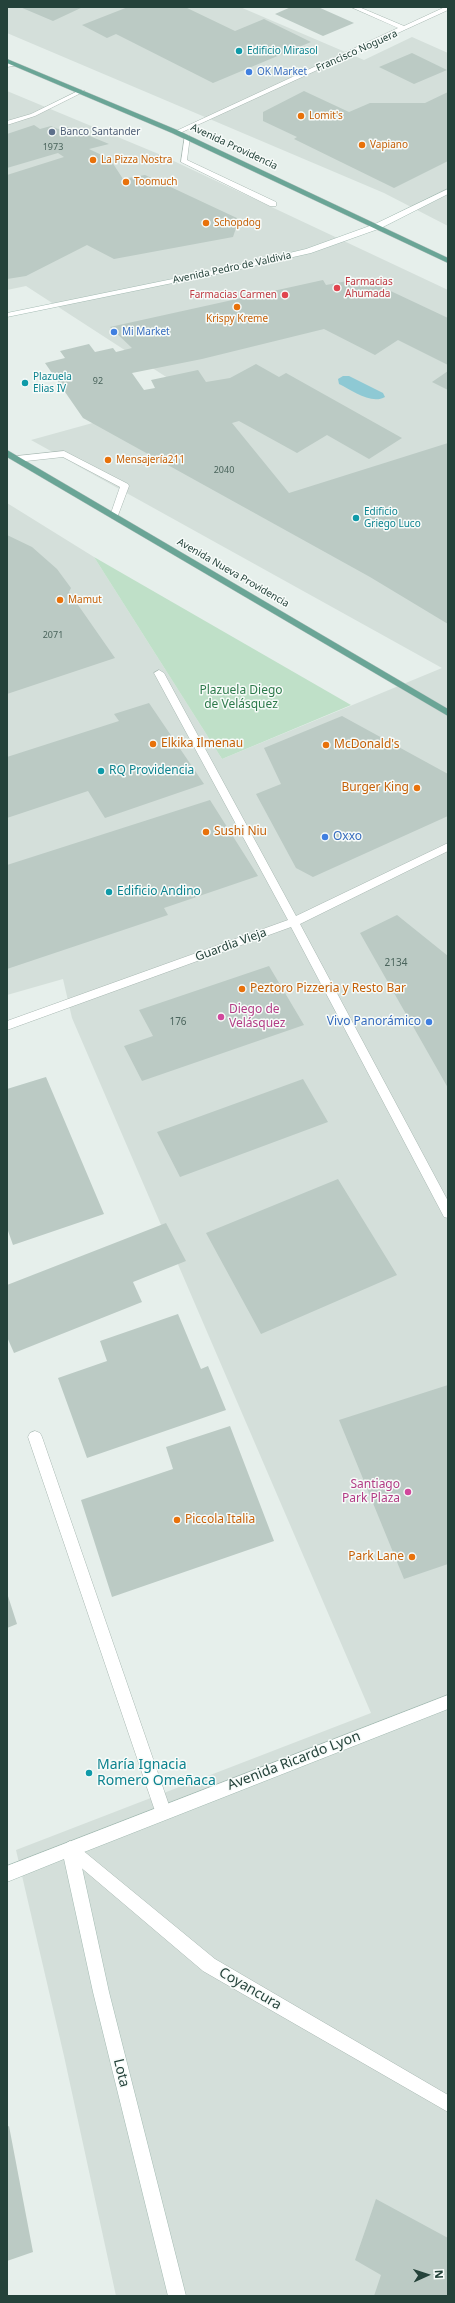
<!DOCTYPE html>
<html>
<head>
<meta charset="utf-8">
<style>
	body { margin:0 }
	#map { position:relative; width:455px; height:2303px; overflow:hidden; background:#e6efeb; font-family:"Noto Sans",sans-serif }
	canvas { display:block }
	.frame { position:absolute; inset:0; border:8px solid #24423a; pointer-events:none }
	.north { position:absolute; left:407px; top:2255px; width:40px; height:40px; -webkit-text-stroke:3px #f7fbf9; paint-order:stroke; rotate:87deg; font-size:11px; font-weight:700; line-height:16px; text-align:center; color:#24423a }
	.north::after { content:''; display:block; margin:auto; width:14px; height:18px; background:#24423a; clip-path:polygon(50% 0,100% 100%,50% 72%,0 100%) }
</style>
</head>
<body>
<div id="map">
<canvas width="455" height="2303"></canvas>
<div class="frame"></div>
<div class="north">N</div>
</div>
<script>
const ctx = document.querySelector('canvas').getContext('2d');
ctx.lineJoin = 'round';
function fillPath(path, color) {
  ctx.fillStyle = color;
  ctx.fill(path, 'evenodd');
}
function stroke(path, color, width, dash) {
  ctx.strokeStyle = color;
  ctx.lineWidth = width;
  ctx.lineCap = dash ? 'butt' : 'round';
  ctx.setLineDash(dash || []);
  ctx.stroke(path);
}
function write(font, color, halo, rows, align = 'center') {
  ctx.font = font + ' "Noto Sans",sans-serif';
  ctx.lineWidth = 3;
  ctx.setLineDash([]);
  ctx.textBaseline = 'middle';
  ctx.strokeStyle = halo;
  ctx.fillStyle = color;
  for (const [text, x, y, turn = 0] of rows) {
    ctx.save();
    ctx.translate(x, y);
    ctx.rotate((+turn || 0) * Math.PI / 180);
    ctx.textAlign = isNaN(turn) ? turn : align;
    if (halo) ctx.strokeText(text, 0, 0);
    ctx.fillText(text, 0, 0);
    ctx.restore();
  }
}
fillPath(new Path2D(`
	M7 7H240L364 60 412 37 448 53V226L384 193 7 33Z
	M7 91 161 155 448 290V2296H116L64 2056 16 1850 371 1713 72 1018 63 979 7 995V503L94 557 222 759 442 668 31 440 194 395 26 286 7 290Z`), '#d4dfda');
fillPath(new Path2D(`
	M94 557 351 705 222 759Z`), '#bfe0c8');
fillPath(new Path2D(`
	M343 376H349L383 393 385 397C371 405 352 390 339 384L338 379Z`), '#8ec9d4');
fillPath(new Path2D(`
	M20 7H83L53 21Z
	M128 7H185L235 31 264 19 311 42 213 83 116 34 107 38 82 25Z
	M291 7H318L354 23 323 36 275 14Z
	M412 53 447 70 414 84 379 67Z
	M304 91 349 112 370 103H425L448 92V161L394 188 294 139 297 137 263 121V112Z
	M34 125 40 129 51 126 58 129 68 127 109 144 89 149 110 159 123 179 145 175 239 219 233 237 114 259 87 245 26 276 7 279V175L64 157 58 153 7 168V134Z
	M363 278 448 318V365L398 340 375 355 324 329 202 359 132 373 144 390 155 388 151 380 198 370 206 382 230 378 256 364 279 377 286 373 402 438 369 459 327 435 297 453 239 421 232 423 289 493 448 443V624L370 577 83 418 45 363 65 358 60 351 89 344 95 352 113 348 116 352 132 348 110 327 323 280 326 285Z
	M448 371V390L432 382Z
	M7 535 32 547 57 569 71 588 69 592 115 658 7 694Z
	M149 703 204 784 105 818 88 791 7 818V757L119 721 114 714Z
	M342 716 448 774V816L313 877 296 868 256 794 281 784 264 748Z
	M210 800 258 876 164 908 168 915 7 969V865Z
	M397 915 448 956V1088L360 933Z
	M269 966 304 1025 142 1081 124 1046 153 1036 139 1010Z
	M46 1077 104 1214 13 1245 7 1228V1089Z
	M303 1079 328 1122 180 1177 157 1132Z
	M338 1179 397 1275 261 1334 206 1233Z
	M166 1223 186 1261 133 1282 142 1302 14 1353 7 1337V1285Z
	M178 1314 201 1369 208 1366 226 1410 87 1458 58 1378 107 1361 100 1341Z
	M448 1385V1564L404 1579 339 1420Z
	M230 1426 274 1541 112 1597 81 1500 173 1469 166 1447Z
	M7 1593 17 1624 7 1628Z
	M9 2126 33 2252 7 2261V2127Z
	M376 2199 448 2238V2296H374L381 2275 355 2260Z`), '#bbcac4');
const lane = new Path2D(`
	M7 63 20 65 7 67Z
	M80 90 85 91 35 116 7 125V121L31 114Z
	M185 135 190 136 187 160 276 202V206H270L181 162Z
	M64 451 128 484 129 486 117 518H111L110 516 120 487 63 457 17 462 13 459 17 456Z
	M35 1431 40 1433 42 1437 171 1811 168 1816 163 1819 158 1816 155 1811 28 1437 30 1433Z`);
const street = new Path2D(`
	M351 7H359L404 26 445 7H448V10L180 133H176V131L398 28Z
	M159 670 164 673 296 916 448 843V851L300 924 448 1201V1218L444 1217 291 927 7 1030V1021L288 920 154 673Z
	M70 1841 75 1844 215 1959 448 2095V2112L203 1971 65 1854 62 1849 65 1844Z`);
const secondary = new Path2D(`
	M448 189V194L381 228 311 253 231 271 7 317V313L231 267 306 249 375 224Z
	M448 1695V1709L79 1854 109 1992 186 2296H168L93 1992 64 1859 7 1882V1866Z`);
const primary = new Path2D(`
	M7 59 177 130 448 258V263L172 133 7 63Z
	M7 450 448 709V716L7 457Z`);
stroke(lane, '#a8b8b2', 1);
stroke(street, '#a8b8b2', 1);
stroke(secondary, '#a4bbb3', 1);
stroke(primary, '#c2cac8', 1);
fillPath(lane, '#fff');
fillPath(street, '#fff');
fillPath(secondary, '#fff');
fillPath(primary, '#6aa596');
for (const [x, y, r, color] of [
	[239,51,4,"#0f9aa8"],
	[249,72,4,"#3f7fe0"],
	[301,116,4,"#e8710a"],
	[52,132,4,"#5c6f8a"],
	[362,145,4,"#e8710a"],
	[93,160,4,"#e8710a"],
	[126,182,4,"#e8710a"],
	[206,223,4,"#e8710a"],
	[337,288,4,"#e0444e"],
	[285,295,4,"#e0444e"],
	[237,307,4,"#e8710a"],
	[114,332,4,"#3f7fe0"],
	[25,383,4,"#0f9aa8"],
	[108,460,4,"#e8710a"],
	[356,518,4,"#0f9aa8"],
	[60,600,4,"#e8710a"],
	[153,744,4,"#e8710a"],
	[326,745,4,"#e8710a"],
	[101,771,4,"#0f9aa8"],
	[417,788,4,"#e8710a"],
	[206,832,4,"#e8710a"],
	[325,837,4,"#3f7fe0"],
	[109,892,4,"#0f9aa8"],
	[242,989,4,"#e8710a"],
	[221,1017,4,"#d1479c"],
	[429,1022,4,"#3f7fe0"],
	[408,1492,4,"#d1479c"],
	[177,1520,4,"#e8710a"],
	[412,1557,4,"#e8710a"],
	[89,1773,4,"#0f9aa8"]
]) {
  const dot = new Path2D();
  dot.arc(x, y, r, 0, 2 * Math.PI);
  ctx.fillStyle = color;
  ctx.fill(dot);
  stroke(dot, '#f7fbf9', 1.5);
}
write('9px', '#4a645c', null, [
	["1973",53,147],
	["92",98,381],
	["2040",224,470],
	["2071",53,635]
]);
write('10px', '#0d838f', '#f7fbf9', [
	["Edificio Mirasol",247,51],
	["Plazuela",33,377],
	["Elias IV",33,389],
	["Edificio",364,512],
	["Griego Luco",364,524]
], 'left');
write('10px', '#24423a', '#f7fbf9', [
	["Francisco Noguera",357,51,-24],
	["Avenida Providencia",234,147,25],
	["Avenida Pedro de Valdivia",232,268,-12],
	["Avenida Nueva Providencia",233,573,30]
]);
write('10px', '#366cbe', '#f7fbf9', [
	["OK Market",257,72],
	["Mi Market",122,332]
], 'left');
write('10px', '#c56008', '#f7fbf9', [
	["Lomit's",309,116],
	["Vapiano",370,145],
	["La Pizza Nostra",101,160],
	["Toomuch",134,182],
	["Schopdog",214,223],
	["Krispy Kreme",237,319,"center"],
	["Mensajería211",116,460],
	["Mamut",68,600]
], 'left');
write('10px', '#4e5e75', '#f7fbf9', [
	["Banco Santander",60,132]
], 'left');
write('10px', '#be3a42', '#f7fbf9', [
	["Farmacias",345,282],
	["Ahumada",345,294],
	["Farmacias Carmen",277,295,"right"]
], 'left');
write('10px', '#4a645c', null, [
	["2134",396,963],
	["176",178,1022]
]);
write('12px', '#2d7a4b', '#f7fbf9', [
	["Plazuela Diego",241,691],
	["de Velásquez",241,705]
]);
write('12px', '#c56008', '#f7fbf9', [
	["Elkika Ilmenau",161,744],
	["McDonald's",334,745],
	["Burger King",409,788,"right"],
	["Sushi Niu",214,832],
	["Peztoro Pizzeria y Resto Bar",250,989],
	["Piccola Italia",185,1520],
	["Park Lane",404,1557,"right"]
], 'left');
write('12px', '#0d838f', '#f7fbf9', [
	["RQ Providencia",109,771],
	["Edificio Andino",117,892]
], 'left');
write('12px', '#366cbe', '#f7fbf9', [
	["Oxxo",333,837],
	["Vivo Panorámico",421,1022,"right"]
], 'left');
write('12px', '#24423a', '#f7fbf9', [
	["Guardia Vieja",231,945,-20]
]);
write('12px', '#b23c85', '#f7fbf9', [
	["Diego de",229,1010],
	["Velásquez",229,1024],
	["Santiago",400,1485,"right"],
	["Park Plaza",400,1499,"right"]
], 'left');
write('14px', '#24423a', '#f7fbf9', [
	["Avenida Ricardo Lyon",294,1761,-21],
	["Coyancura",250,1989,30],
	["Lota",121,2073,76]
]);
write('14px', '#0d838f', '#f7fbf9', [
	["María Ignacia",97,1765],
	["Romero Omeñaca",97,1781]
], 'left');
</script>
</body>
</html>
